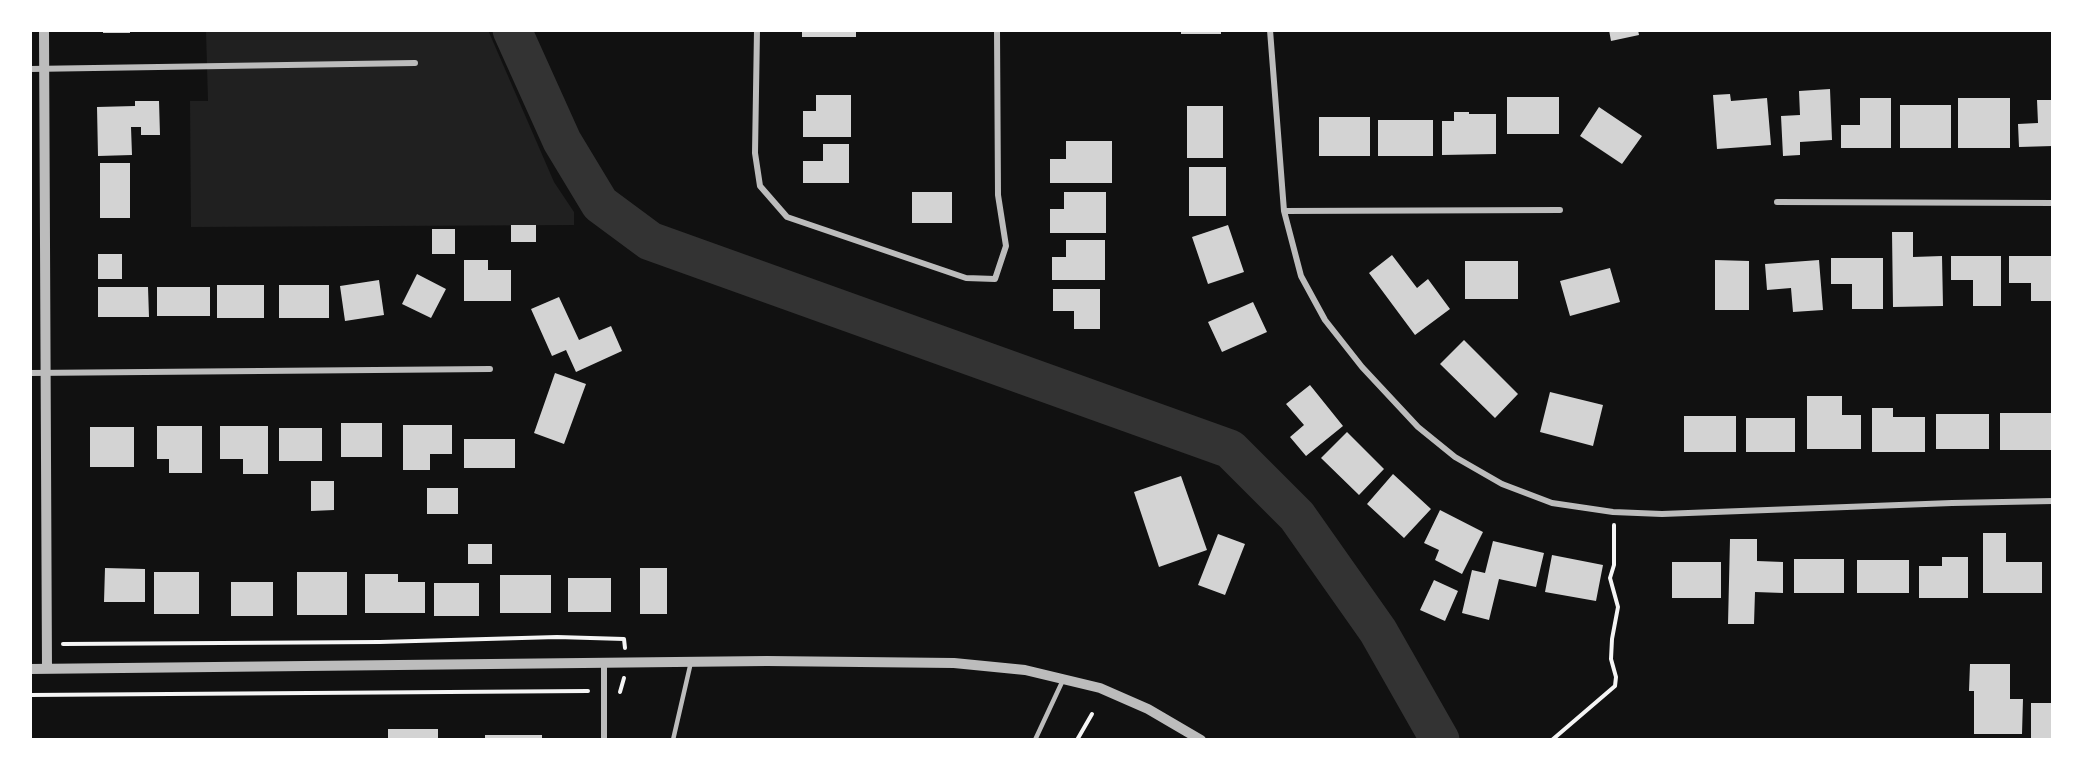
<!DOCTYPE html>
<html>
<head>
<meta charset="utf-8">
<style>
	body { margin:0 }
	#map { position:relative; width:2083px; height:770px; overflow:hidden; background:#111; font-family:Lora,serif }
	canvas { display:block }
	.frame { position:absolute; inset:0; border:32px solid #fff; pointer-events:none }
</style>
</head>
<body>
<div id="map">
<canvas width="2083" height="770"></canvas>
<div class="frame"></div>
</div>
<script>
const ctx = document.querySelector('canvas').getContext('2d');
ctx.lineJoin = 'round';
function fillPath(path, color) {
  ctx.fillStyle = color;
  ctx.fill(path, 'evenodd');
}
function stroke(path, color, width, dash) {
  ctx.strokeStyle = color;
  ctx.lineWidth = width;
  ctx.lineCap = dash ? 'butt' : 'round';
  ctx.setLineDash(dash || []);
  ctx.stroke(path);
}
fillPath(new Path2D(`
	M193 30H488L554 182 574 212V225L191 227 190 101H208L206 31Z`), '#202020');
stroke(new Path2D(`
	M512 30 562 141 600 204 650 241 1230 449 1297 516 1378 631 1440 740`), '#333', 39);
fillPath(new Path2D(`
	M103 30H130V33H103Z
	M802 30H856V37H802Z
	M1181 30H1221V34H1181Z
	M1609 30H1638L1639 35 1611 41Z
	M1830 89 1832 140 1800 142V155L1783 156 1781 116 1800 115 1799 91Z
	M1730 94 1731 101 1767 98 1771 145 1717 149 1713 95Z
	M816 95H851V137H803V111H816Z
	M1507 97H1559V134H1507Z
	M1860 98H1891V148H1841V125H1860Z
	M1958 98H2010V148H1958Z
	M2037 100H2053V146L2019 147 2018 124 2038 123Z
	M135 101H159L160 135H141V127H131L132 155 98 156 97 107 135 106Z
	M1900 105H1951V148H1900Z
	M1187 106H1223V158H1187Z
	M1599 107 1642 136 1622 164 1580 136Z
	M1454 112H1469V114H1496V154L1442 155V121H1454Z
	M1319 117H1370V156H1319Z
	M1378 120H1433V156H1378Z
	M1066 141H1112V183H1050V159H1066Z
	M823 144H849V183H803V161H823Z
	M100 163H130V218H100Z
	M1189 167H1226V216H1189Z
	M912 192H952V223H912Z
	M1064 192H1106V233H1050V209H1064Z
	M511 225H536V242H511Z
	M1228 225 1244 272 1208 284 1192 237Z
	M432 229H455V254H432Z
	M1892 232H1913V257L1942 256 1943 306 1893 307Z
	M1066 240H1105V280H1052V257H1066Z
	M98 254H122V279H98Z
	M1392 255 1417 288 1428 279 1450 309 1415 335 1369 273Z
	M1951 256H2001V306H1973V280H1951Z
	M2009 256H2053V301H2031V283H2009Z
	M1831 258H1883V309H1852V284H1831Z
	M464 260H488V270H511V301H464Z
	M1715 260 1749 261V310H1715Z
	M1819 260 1823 310 1793 312 1791 288 1767 290 1765 264Z
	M1465 261H1518V299H1465Z
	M1610 268 1620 302 1570 316 1560 281Z
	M417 274 446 289 431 318 402 304Z
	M379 280 384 315 345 321 340 286Z
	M217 285H264V318H217Z
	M279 285H329V318H279Z
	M98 287H148L149 317H98Z
	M157 287H210V316H157Z
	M1053 289H1100V329H1074V311H1053Z
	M559 297 579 340 611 326 622 351 576 372 566 350 552 356 531 309Z
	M1253 302 1267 332 1222 352 1208 322Z
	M1464 340 1518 394 1495 418 1440 364Z
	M555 373 586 384 564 444 534 433Z
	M1310 385 1343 426 1306 456 1290 437 1304 425 1286 404Z
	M1550 392 1603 405 1593 446 1540 432Z
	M1807 396H1842V415H1861V449H1807Z
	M1872 408H1893V417H1925V452H1872Z
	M2000 413H2052V450H2000Z
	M1936 414H1989V449H1936Z
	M1684 416H1736V452H1684Z
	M1746 418H1795V452H1746Z
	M341 423H382V457H341Z
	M403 425H452V454H430V470H403Z
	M157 426H202V473H169V459H157Z
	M220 426H268V474H243V459H220Z
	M90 427H134V467H90Z
	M279 428H322V461H279Z
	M1347 432 1384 469 1359 495 1321 458Z
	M464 439H515V468H464Z
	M1393 474 1431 509 1404 538 1367 504Z
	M1181 476 1207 550 1159 567 1134 492Z
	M311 481H334V510L311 511Z
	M427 488H458V514H427Z
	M1440 510 1483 532 1462 574 1435 560 1439 550 1424 543Z
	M1983 533H2006V562H2042V593H1983Z
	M1218 534 1245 544 1225 595 1198 585Z
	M1730 539H1757V561L1783 562V593L1755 592 1754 624H1728Z
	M1493 541 1544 553 1536 587 1499 579 1489 620 1462 613 1472 570 1485 573Z
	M468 544H492V564H468Z
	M1552 555 1603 565 1596 601 1545 592Z
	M1942 557H1968V598H1919V566H1942Z
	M1794 559H1844V593H1794Z
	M1857 560H1909V593H1857Z
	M1672 562H1721V598H1672Z
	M105 568 145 569V602H104Z
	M640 568H667V614H640Z
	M2051 571H2053V601H2051Z
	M154 572H199V614H154Z
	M297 572H347V615H297Z
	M365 574H398V582H425V613H365Z
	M500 575H551V613H500Z
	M568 578H611V612H568Z
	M1434 580 1458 591 1445 621 1420 610Z
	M231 582H273V616H231Z
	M434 583H479V616H434Z
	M1970 664H2010V699H2023L2022 734H1974V691H1969Z
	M2031 703H2053V738H2031Z
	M388 729H438V740H388Z
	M485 735H542V740H485Z`), '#d3d3d3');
stroke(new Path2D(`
	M63 644 380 642 557 637 624 639 625 648
	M620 692 624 678
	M30 695 588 691
	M1077 740 1092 714
	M1552 740 1615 686 1616 677 1611 659 1612 639 1618 607 1610 578 1614 565V525`), '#f5f5f5', 4);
stroke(new Path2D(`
	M673 740 691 662
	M1035 740 1063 680`), '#bcbcbc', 4.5);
stroke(new Path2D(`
	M757 30 755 153 760 186 787 217 966 278 995 279 1006 246 998 195 997 30
	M1270 30 1284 211 1301 276 1325 320 1362 367 1418 427 1455 457 1502 484 1552 503 1613 512 1662 514 1952 503 2053 501
	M30 69 415 63
	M1777 202 2053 203
	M1284 211 1560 210
	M30 373 490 369
	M604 663V740`), '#bcbcbc', 6);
stroke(new Path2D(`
	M44 30 47 669
	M30 669 767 661 954 663 1025 670 1100 688 1148 709 1201 740`), '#bcbcbc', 10);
</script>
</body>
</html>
